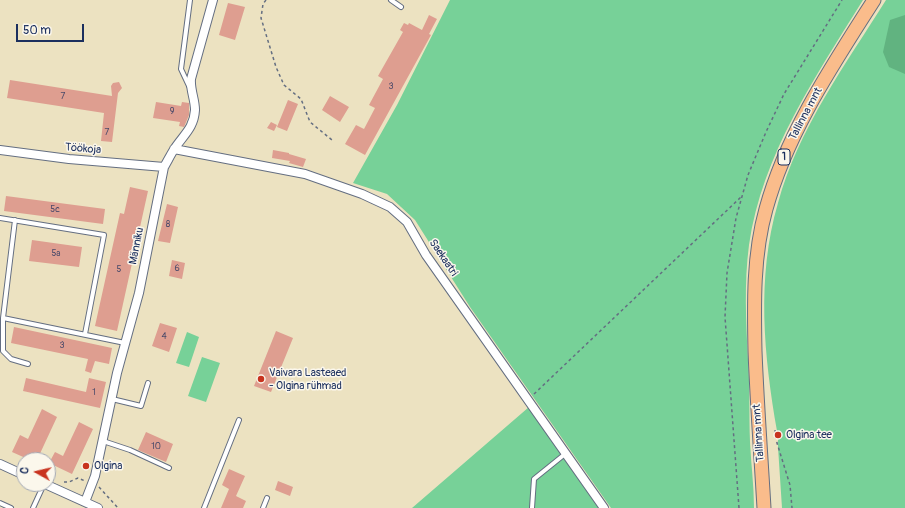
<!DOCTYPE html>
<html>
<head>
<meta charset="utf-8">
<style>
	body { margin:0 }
	#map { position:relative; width:905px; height:508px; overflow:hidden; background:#ece2c1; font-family:Pangolin,sans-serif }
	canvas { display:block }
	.north { position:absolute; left:16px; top:452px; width:40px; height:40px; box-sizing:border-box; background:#fbf7ec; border:1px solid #a1a7b3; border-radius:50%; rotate:278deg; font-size:11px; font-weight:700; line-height:16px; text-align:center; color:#1b2f5e }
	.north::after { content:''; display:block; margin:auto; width:14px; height:18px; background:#c8321e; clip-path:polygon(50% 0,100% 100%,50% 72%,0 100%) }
	.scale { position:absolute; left:16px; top:24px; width:68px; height:18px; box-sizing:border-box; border:2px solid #1b2f5e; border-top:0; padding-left:5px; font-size:12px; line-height:14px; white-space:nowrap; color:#1b2f5e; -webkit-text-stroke:3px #fbf7ec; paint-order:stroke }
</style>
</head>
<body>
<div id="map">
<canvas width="905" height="508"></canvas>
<div class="north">С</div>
<div class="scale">50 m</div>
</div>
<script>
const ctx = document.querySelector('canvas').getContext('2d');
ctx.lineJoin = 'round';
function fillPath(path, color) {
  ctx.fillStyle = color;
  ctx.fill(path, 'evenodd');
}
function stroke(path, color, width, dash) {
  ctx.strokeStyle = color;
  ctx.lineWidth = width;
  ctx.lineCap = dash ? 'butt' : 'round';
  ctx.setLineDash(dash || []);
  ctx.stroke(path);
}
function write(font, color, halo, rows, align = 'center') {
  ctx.font = font + ' Pangolin,sans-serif';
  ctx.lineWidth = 3;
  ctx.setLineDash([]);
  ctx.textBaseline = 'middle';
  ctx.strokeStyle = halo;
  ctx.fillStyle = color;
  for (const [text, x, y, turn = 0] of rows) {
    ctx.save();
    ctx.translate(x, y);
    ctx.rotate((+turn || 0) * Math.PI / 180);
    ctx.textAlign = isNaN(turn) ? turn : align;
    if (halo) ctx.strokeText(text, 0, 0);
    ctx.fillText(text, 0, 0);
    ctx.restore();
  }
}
fillPath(new Path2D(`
	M450 0H863C816 76 762 154 749 245 744 283 746 321 748 360 750 387 749 414 750 442 751 464 754 486 754 508H611L470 307 415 220 387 194 353 183 397 105Z
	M886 0H905V508H782L778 447V439L781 438V431H777C764 356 756 278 778 203 798 129 846 64 886 0Z
	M187 332 199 337 189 367 176 363Z
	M202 357 220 363 206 402 188 396Z
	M529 407 599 508H412Z`), '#77d198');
fillPath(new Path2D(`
	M905 15V74L889 67 883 52 890 20Z`), '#61b380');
fillPath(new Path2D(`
	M228 3 245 7 235 40 219 35Z
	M429 15 437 19 429 34 431 35 365 155 345 144 356 125 364 129 375 108 369 105 383 79 378 76 403 32 400 30 404 23 408 25 409 23 422 30Z
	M10 80 112 96 111 86 113 83 119 82 122 88 118 93 112 142 101 141 104 113 7 98Z
	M330 96 349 107 340 122 322 110Z
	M288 100 298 104 287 131 277 127Z
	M156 102 181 106 182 102 189 103V115L184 127 179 126 180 122 153 118Z
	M271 122 277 125 274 131 267 128Z
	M273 150 289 153V154L306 159 303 167 289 163 290 161 272 158Z
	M130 187 148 191 117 331 95 326 120 213 124 214Z
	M6 196 105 209 103 224 4 211Z
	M167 204 178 207 170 243 158 241Z
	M32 240 82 247 79 267 29 261Z
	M172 260 185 263 182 279 169 276Z
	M160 323 177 328 169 352 152 346Z
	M14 327 112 348 109 364 95 361 91 373 85 371 88 359 11 343Z
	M276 331 293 338 271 392 254 386Z
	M26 378 86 392 89 378 106 382 100 408 23 391Z
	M42 409 57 417 37 460H30L12 452 20 435 28 439Z
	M79 422 93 429 72 474 49 463 55 452 63 456Z
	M146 432 173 444 166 462 138 450Z
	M229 469 245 476 236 496 246 501 243 508H221L229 489 222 485Z
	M278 481 293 487 290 496 275 490Z`), '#de9e90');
const service = new Path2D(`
	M391 0 401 7
	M189 86 181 69 190 0
	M0 218 104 235 85 334
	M15 220 3 318V351L11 359 28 364
	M3 318 125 343
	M112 399 141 406 148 383
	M103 441 130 450 169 468
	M0 503 11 508
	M33 508 44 484
	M204 508 239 420
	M263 508 267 498
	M532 508 534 479 565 454`);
const minor = new Path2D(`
	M174 149 305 174 362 194 390 207 407 222 426 255 604 508
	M0 150 69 159 164 167
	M0 464 24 475
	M45 484 98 508
	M85 502 95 476 117 373 139 293 164 167C167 162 170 156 173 151 182 136 194 129 195 110 195 99 190 90 191 79L213 0`);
const trunk = new Path2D(`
	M764 508C761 456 757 403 755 351 754 304 753 255 766 209 787 133 832 66 874 0`);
stroke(service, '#646e81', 6);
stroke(minor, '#646e81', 10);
stroke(trunk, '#646e81', 15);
stroke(new Path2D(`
	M266 0 263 4 261 18 276 67 284 85 301 99 310 122 332 140
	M534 394 741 197
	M775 430 777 443 790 485 792 508
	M64 482H69L78 478 85 481
	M99 487 118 508
	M739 508 725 317 727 273 736 218 748 175 766 132 784 94 842 0`), '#646e81', 1.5, [3, 3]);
stroke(service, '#fff', 4);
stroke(minor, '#fff', 8);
stroke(trunk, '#fabc8b', 13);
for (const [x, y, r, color] of [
	[261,379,4,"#c8321e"],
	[778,435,4,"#c8321e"],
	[86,466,4,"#c8321e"]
]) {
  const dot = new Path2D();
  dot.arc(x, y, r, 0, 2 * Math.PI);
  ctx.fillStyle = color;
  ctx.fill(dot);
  stroke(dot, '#fbf7ec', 1.5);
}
write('9px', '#4c4b6a', null, [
	["3",391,87],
	["7",63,97],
	["9",172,112],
	["7",107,133],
	["5c",55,210],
	["8",168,225],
	["5a",56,254],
	["6",177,269],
	["5",119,270],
	["4",164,337],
	["3",62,346],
	["1",94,393],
	["10",156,447]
]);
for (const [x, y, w] of [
	[784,157,12]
]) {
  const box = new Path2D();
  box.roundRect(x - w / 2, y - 8, w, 16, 3);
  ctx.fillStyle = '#fbf7ec';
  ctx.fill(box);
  stroke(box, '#1b2f5e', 1);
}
write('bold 10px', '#1b2f5e', null, [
	["1",784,157]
]);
write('11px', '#1b2f5e', '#fbf7ec', [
	["Tallinna mnt",806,114,-62],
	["Töökoja",83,149,5],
	["Männiku",137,246,-79],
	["Saekaatri",443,258,56],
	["Tallinna mnt",759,433,-94]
]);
write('11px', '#1b2f5e', '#fbf7ec', [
	["Vaivara Lasteaed",269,373],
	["- Olgina rühmad",269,386],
	["Olgina tee",786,435],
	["Olgina",94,466]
], 'left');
</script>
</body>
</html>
